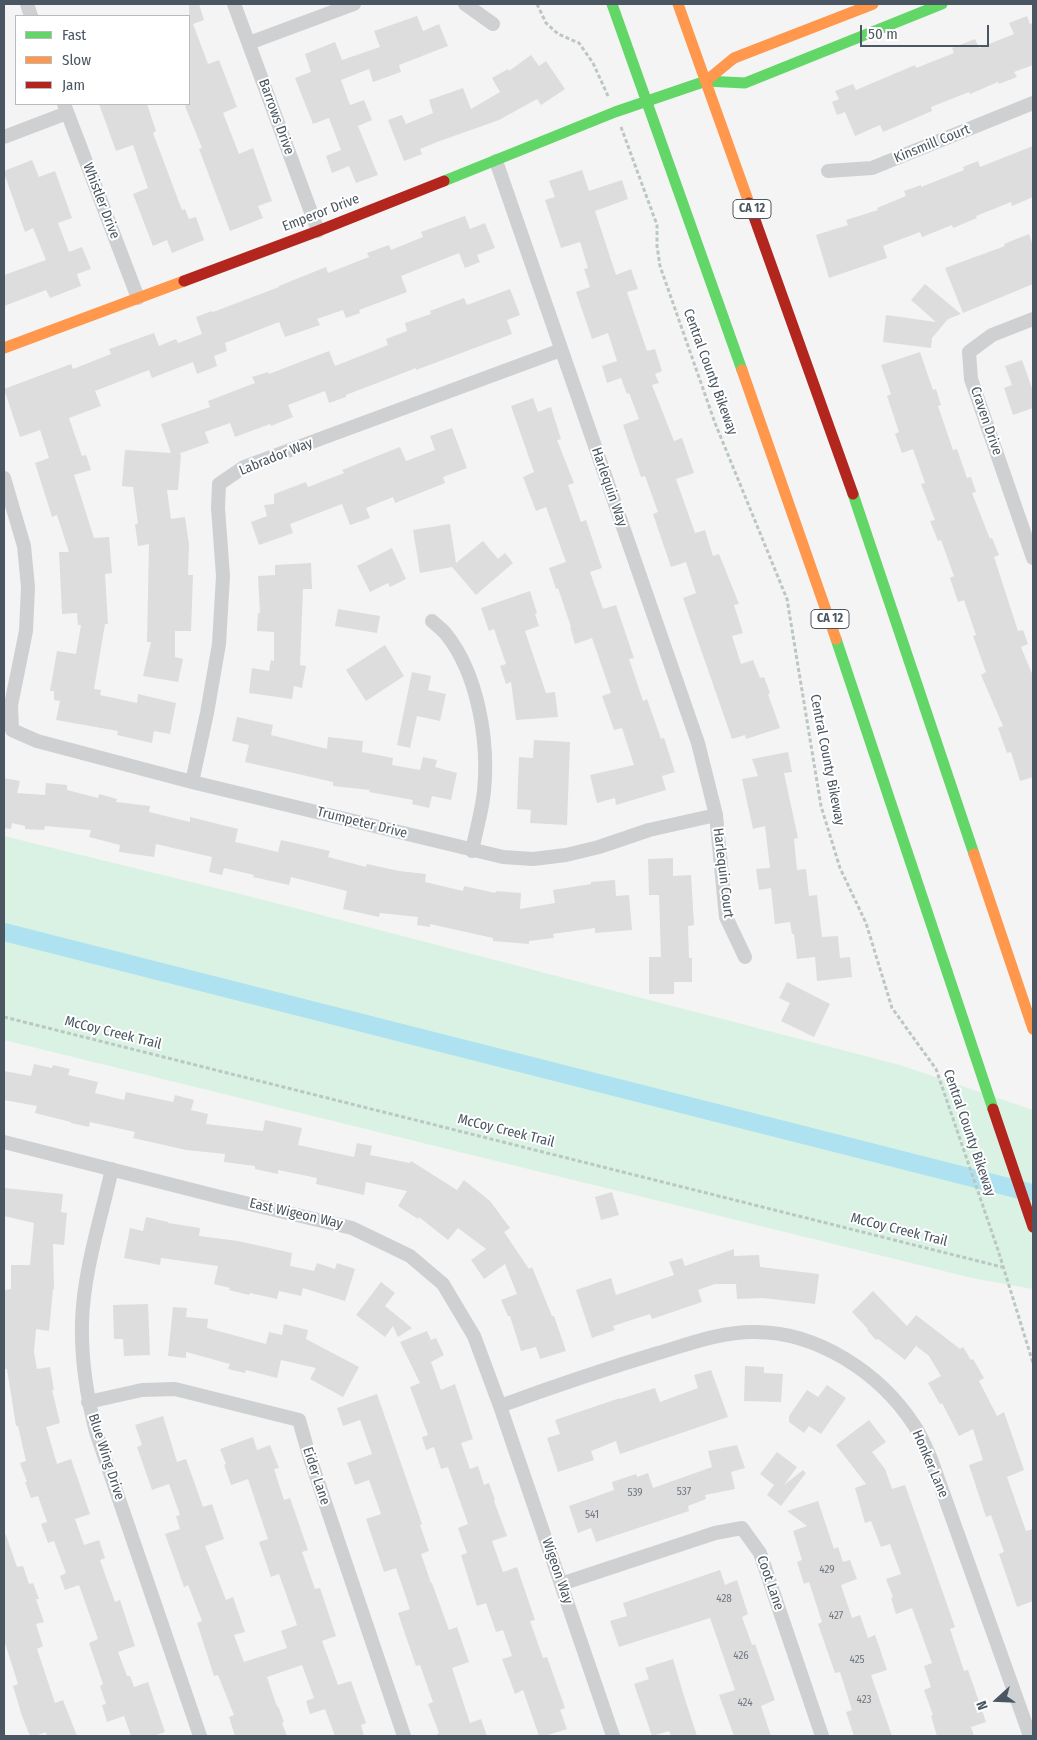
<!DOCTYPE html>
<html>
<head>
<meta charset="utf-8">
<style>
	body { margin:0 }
	#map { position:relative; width:1037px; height:1740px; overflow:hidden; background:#f4f4f4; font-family:"Fira Sans Condensed",sans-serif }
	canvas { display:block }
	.frame { position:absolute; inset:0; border:5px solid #4a5661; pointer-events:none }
	.legend { position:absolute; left:15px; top:15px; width:175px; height:90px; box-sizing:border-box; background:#fff; border:1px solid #b7bbc0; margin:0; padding:6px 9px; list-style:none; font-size:15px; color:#4a5661 }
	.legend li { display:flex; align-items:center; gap:10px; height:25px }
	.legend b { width:25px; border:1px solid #b7bbc0 }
	.north { position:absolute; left:972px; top:1675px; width:50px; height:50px; -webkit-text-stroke:4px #fff; paint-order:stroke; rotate:250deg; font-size:14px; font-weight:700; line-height:20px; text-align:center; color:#4a5661 }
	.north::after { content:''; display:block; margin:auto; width:18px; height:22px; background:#4a5661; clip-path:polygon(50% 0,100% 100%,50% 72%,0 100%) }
	.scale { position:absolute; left:860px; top:25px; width:129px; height:22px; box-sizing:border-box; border:2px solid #4a5661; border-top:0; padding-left:6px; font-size:15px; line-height:18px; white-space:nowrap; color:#4a5661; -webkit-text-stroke:4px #fff; paint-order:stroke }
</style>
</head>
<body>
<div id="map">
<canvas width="1037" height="1740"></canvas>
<div class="frame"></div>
<ul class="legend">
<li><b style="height:6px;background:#63d668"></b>Fast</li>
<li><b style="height:6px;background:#ff974d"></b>Slow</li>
<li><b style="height:6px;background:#b3261e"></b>Jam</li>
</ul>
<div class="north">N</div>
<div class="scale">50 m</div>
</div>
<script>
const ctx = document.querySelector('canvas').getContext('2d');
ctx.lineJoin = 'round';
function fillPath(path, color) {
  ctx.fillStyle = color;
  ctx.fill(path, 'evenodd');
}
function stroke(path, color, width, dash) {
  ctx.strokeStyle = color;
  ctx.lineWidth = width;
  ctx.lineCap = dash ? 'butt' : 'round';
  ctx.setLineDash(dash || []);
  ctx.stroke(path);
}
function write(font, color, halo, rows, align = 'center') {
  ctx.font = font + ' "Fira Sans Condensed",sans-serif';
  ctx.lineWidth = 4;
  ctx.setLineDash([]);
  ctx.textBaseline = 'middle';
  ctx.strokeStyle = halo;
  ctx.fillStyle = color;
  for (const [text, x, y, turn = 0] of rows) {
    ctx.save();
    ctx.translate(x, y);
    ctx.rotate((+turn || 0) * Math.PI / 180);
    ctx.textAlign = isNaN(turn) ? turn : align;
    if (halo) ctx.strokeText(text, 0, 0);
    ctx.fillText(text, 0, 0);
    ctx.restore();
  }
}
fillPath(new Path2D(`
	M4 836 252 897 900 1065 1033 1110V1289L972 1278 4 1040Z`), '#d9f2e3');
stroke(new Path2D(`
	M4 932 1028 1192`), '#aee2f0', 18);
fillPath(new Path2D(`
	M189 4H199L204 20 193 24 208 64 219 60 237 107 223 113 239 154 253 148 272 201 258 206 263 218 230 231 199 149 202 148 185 106 189 104Z
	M417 16 423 31 439 24 448 46 399 65 401 72 373 82 369 69 341 80 350 105 364 100 372 120 358 126 378 175 356 183 349 166 332 173 326 156 341 150 329 118 313 124 295 78 311 72 305 54 335 42 342 60 380 47 374 31Z
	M1027 16 1030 24 1033 23V65L1014 72 1017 77 999 84 998 82 970 94 969 92 931 107 932 111 883 132 880 125 855 136 845 112 837 115 832 102 839 99 835 91 853 84 856 90 915 65 916 68 954 53 952 48 975 39 979 48 1014 34 1009 23Z
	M531 55 539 66 546 61 565 89 541 105 537 99 499 120 437 142 420 149 422 154 404 161 388 120 402 115 406 124 433 113 429 100 463 88 471 109 500 92 492 78 508 69 509 71Z
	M99 104H147L156 131 153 133 182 210 185 209 189 219 196 217 204 240 172 253 167 240 153 246 133 194 148 188 133 145 116 151Z
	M1033 146V197L1012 206 1011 202 976 216 977 218 953 228 952 225 922 237 920 232 883 246 887 258 829 278 816 235 848 225 846 220 878 210 877 208 906 196 904 191 921 185V187L964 170 963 167 978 161 980 167Z
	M32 160 39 177 55 171 72 218 58 223 69 252 82 247 91 269 77 274 81 286 50 298 46 290 4 306V275L46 260 33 228 25 232 4 173V171Z
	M582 170 589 191 622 180 628 199 595 211 616 275 631 269 638 289 627 292 647 351 655 349 662 371 655 374 659 383 652 385 674 441 682 438 694 473 676 479 695 533 705 530 713 556 719 554 739 604 734 605 743 633 732 636 741 664 753 660 760 678 764 677 770 693 768 694 780 728 746 739 745 735 732 739 683 598 696 593 686 562 671 567 653 514 658 512 645 476 641 477 623 425 639 419 629 393 627 394 621 378 607 383 602 366 617 361 608 333 592 339 576 292 590 287 584 269 588 268 580 242 561 248 545 200 555 197 549 181Z
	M465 216 470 229 485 223 495 248 477 255 480 262 465 268 459 253 401 276 407 292 359 310 360 313 346 318 343 310 317 319 320 325 285 337 279 322 225 343 227 351 214 356 217 366 197 374 193 362 152 378 149 370 95 391 101 406 69 418 82 456 86 455 91 470 74 475 94 538 109 537 112 573 105 574 108 624H105L94 689 101 690 100 695 137 703 138 694 176 703 170 734 154 731 152 743 117 735 118 731 56 720 60 701 54 700V691H50L57 651 76 654 81 625H78L77 613 62 614 59 552H69L57 515 52 517 35 463 49 458 40 430 20 437 4 389 71 364 73 369 111 354 109 349 154 333 159 346 176 339 178 343 202 334 196 317 212 311 213 312 279 287V286L326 267 328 273 369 257 367 253 389 245 391 250 423 237 421 232Z
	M1029 234 1033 246V284L963 313 945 268 1005 246 1004 244Z
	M925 284 961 314 948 319 932 338 931 348 883 342 886 315 936 322 911 300Z
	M510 289 520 315 507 320 512 334 416 370V368L346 395V397L329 403 325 391 288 405 293 417 271 426 270 424 235 437 230 423 205 432 209 443 178 454H181L178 490H167L171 519 185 517 189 544 188 575H193L191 631H175V657L183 659 178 682 143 676 151 642H147L149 544 138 546 135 524H138L133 487 122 486 125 450 171 453 161 424 210 407 208 401 255 383 252 377 268 372 269 374 329 351 335 366 388 345 386 339 407 331 405 323 431 314 430 311 464 298 467 305Z
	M920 352 933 390 936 389 941 405 938 406 953 450 957 449 967 478 971 477 976 492 972 493 990 539 992 538 999 555 994 557 1018 631 1023 630 1028 644 1021 647 1033 676V777L1020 781 1011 752 1007 753 998 728 1003 726 981 675 986 672 973 636 976 635 964 600 958 602 950 578 954 576 941 540 938 541 930 521 935 520 921 484 925 483 913 449 902 453 895 434 899 432 887 396 891 394 881 365Z
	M1022 360 1033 391V408L1013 415 1004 388 1012 385 1005 366Z
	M533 398 538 412 551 407 561 439 557 440 574 483 568 485 581 522 586 520 602 568 590 572 603 609 616 605 634 658 629 659 643 701 647 699 661 739 664 738 675 772 662 776 666 790 616 805 615 798 597 803 590 775 634 765 622 728 614 730 602 696 611 693 592 638 575 644 570 627H571L558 588 556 589 549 568 566 562 546 507 536 511 523 477 534 472 511 406Z
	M452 428 467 468 443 477 445 483 395 503 393 497 366 508 370 518 350 525 342 504 290 524 293 533 259 545 251 522 267 516 264 505 274 504V494L306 482 308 487 344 473 342 470 400 447 406 461 435 450 430 436Z
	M450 524 456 563 483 541 498 559 505 553 513 563 476 595 452 567 420 573 413 530Z
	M392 548 406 579 390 587 388 583 370 592 357 566Z
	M311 563 312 589H303L300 665 306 666 302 688 294 686 292 699 249 693 252 668 269 671 271 660 274 661V632L257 631 258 613H260L258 576 275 575V565Z
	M530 591 537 613 535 614 539 626 525 631 546 693 555 692 558 717 516 720 511 682 506 684 500 666 506 664 494 629 489 631 481 608Z
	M338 609 380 616 377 633 335 626Z
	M385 645 404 676 366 701 346 670Z
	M412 672 431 676 428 690 446 694 440 721 417 716 410 748 397 745Z
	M237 717 273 725 271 735 327 749 328 737 363 741 362 752 393 758 392 765 420 770 423 757 437 760 435 767 457 773 451 800 432 796 429 808 412 804 413 800 369 792 370 790 333 786V782L245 762 249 745 232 741Z
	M534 740 570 742 567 825 530 823 531 810 517 809 519 757 533 758Z
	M788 752 792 772 784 773 798 838 794 839 797 870 806 869 809 896 817 895 822 937 838 936 840 958 850 957 852 977 817 981 815 957 797 959 794 934H792L790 922 775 924 771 888 759 890 756 869 770 868 765 826 753 829 742 779 758 776 752 759Z
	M4 778 20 781 17 793 45 795 46 783 67 785V790L98 798 99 794 117 799 116 802 150 806 149 812 190 822V817L238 829 235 842 278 852 281 840 330 851 328 857 366 867 367 864 399 871 426 874 425 882 463 891 464 886 495 893 496 891 521 893 520 909 555 903 553 890 591 884V882L615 880 616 896 629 895 632 930 595 933V928L553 934 554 938 529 941V944L493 941V938L430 924V927L417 925 418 917 380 913 379 917 343 909 347 891 291 877 289 885 253 877 254 875 224 868 222 875 209 872 212 857 156 844 154 857 119 852 120 845 89 837 91 830 45 826 44 830 25 829V826L12 823 11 829 4 828Z
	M673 858V876L691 875 694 925 688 926 689 958H692V982H674V994H649V957H661L659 895H649L648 859Z
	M787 982 830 1004 814 1037 781 1021 790 1003 779 998Z
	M34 1064 52 1068 53 1065 70 1069 68 1075 98 1082 95 1093 124 1100 126 1092 173 1102 175 1095 194 1100 191 1110 208 1114 206 1124 263 1131 265 1120 302 1128 298 1145 354 1157 357 1143 372 1146 370 1155 410 1163 411 1161 457 1190 464 1180 490 1201 510 1228 504 1232 529 1269 532 1267 552 1316H554L566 1351 540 1359 536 1347 521 1351 510 1316H508L501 1300 517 1294 505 1264 484 1279 471 1260 486 1249 458 1228 448 1240 419 1217 418 1219 398 1206 407 1191 366 1182 364 1195 347 1191 316 1184 317 1178 278 1170V1174L255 1169V1166L224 1162 225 1154 186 1150 133 1138 135 1132 90 1122 89 1127 71 1123V1122L35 1113 37 1106 4 1100V1071L31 1076Z
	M4 1188 63 1194 61 1212 67 1213 64 1245 53 1244 54 1289H53L49 1331 36 1329 34 1352 37 1369 50 1367 54 1390H52L60 1423 46 1427 57 1464 71 1459 90 1514 75 1519 84 1545 99 1540 105 1558 100 1560 115 1602 120 1600 135 1646 118 1652 127 1676H130L134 1687 148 1682 165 1732 154 1736H131L124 1716 107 1722 102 1705 106 1704 100 1686 103 1684 89 1643 98 1639 79 1585 65 1590 60 1576 66 1573 54 1541 48 1543 41 1524 47 1522 38 1496 31 1498 25 1482H27L20 1463 26 1461 18 1426H16L7 1369H4V1290L11 1289V1265H30L34 1223 4 1216Z
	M612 1192 619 1215 601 1220 595 1197Z
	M146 1217 168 1222V1223L200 1228 199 1236 238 1241 292 1253 290 1266 314 1271 317 1263 335 1269 337 1263 355 1269 345 1301 303 1288 301 1296 279 1291 277 1299 250 1293 249 1295 229 1290 230 1288 214 1284 218 1266 161 1258 160 1265 124 1258 130 1228 143 1231Z
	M734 1249V1256L759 1255 760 1267 819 1274 815 1304 763 1298 737 1299 736 1284H715L698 1290 702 1302 652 1319 650 1314 613 1326 615 1330 592 1338 576 1290 611 1278 616 1295 674 1275 669 1262 682 1258 685 1266Z
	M381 1282 395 1293 385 1306 412 1328 398 1337 393 1326 385 1337 356 1315Z
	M873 1291 907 1326 916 1315 960 1349 963 1347 971 1360 973 1359 984 1378 979 1381 997 1416 1004 1412 1024 1470 1007 1477 1026 1531 1033 1529V1601L1017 1607 999 1554 1004 1552 991 1515 986 1517 969 1465 983 1460 973 1429 959 1436 942 1403 940 1404 928 1383 941 1376 929 1356 916 1346 905 1360 878 1339 876 1340 867 1330 868 1329 852 1312Z
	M148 1304 150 1355 124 1356 123 1339H114L113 1305Z
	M173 1307 187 1308 186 1317 208 1319 207 1328 266 1344 269 1332 282 1335 284 1324 308 1330 306 1339 359 1367 343 1397 310 1379 316 1368 281 1360 277 1378 246 1370 245 1373 228 1369 230 1364 186 1352V1358L168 1356Z
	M427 1331 431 1340 436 1338 444 1355 431 1362 441 1390 455 1384 473 1439 461 1443 470 1469 478 1466 484 1485 489 1483 495 1500 494 1501 507 1536 492 1541 503 1572 517 1567 535 1620 530 1621 543 1658 547 1657 565 1708 560 1710 567 1729 545 1736H539L523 1690 515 1694 502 1659 512 1656 503 1630 496 1632 486 1603 477 1606 461 1555 467 1553 458 1528 468 1524 448 1467 441 1469 434 1447 426 1450 422 1437 428 1435 410 1387 420 1383 400 1342Z
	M745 1366 764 1367V1373L783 1374 781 1402 744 1401Z
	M711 1370 728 1417 620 1454 616 1441 591 1451 594 1460 558 1472 547 1438 560 1434 555 1420 620 1398V1399L655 1388 660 1402 698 1388 694 1375Z
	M827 1385 846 1398 821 1434 809 1426 804 1433 789 1422V1416L807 1390 818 1397Z
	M377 1394 422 1524 420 1525 429 1551 421 1554 431 1583H432L449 1630 457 1627 469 1662 452 1668 470 1723 481 1719 487 1736H438L437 1734 439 1733 428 1704 433 1702 420 1665 416 1666 398 1613 410 1609 396 1568 384 1572 366 1519 381 1514 369 1480 355 1485 347 1463 372 1454 360 1420 343 1426 337 1408Z
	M163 1416 177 1462 186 1459 203 1507 212 1504 224 1539 205 1546 226 1600 233 1597 245 1632 234 1635 244 1662 287 1648 281 1631 297 1625 279 1574 271 1577 259 1542 268 1539 248 1479 231 1485 224 1465 226 1464 220 1449 253 1437 257 1450 270 1445 279 1468 274 1469 284 1500 290 1498 308 1550 302 1552 315 1589 320 1588 336 1636 322 1641 338 1685 351 1681 366 1723 361 1725 364 1736H335L325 1709 310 1714 306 1701 314 1698 302 1665 267 1677 277 1707 278 1706 284 1722 282 1723 287 1736H235L229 1717 234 1715 218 1675 214 1676 197 1623 202 1621 188 1585 184 1587 165 1534 180 1529 176 1516 180 1515 169 1484 152 1490 137 1447 142 1445 135 1425Z
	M869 1420 886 1442 872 1452 885 1469 892 1489 905 1485 955 1627 950 1629 964 1671 968 1670 986 1722 971 1727 974 1736H937L931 1716 933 1715 924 1690 931 1687 924 1666 932 1663 912 1608 896 1614 891 1598 893 1597 886 1579 901 1574 890 1544 881 1547 871 1521 865 1523 855 1488 866 1484 836 1445Z
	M737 1445 745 1468 731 1472 735 1489 705 1495 706 1499 688 1506 689 1511 596 1542 591 1528 578 1533 569 1506 614 1490 612 1482 636 1474 637 1477 648 1473 653 1488 712 1467 708 1451Z
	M777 1452 797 1467 784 1485 803 1470 806 1473 781 1506 767 1495 774 1485 760 1474Z
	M818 1501 834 1549 838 1547 843 1562 850 1560 857 1579 841 1585 852 1618 860 1615 868 1638 875 1635 887 1670 871 1675 892 1736H854L846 1712 852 1710 840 1672 835 1673 818 1624 822 1622 809 1582 804 1584 797 1562 802 1560 793 1531 807 1526 787 1511Z
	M4 1535H6L17 1567 23 1566 29 1584 33 1583 39 1599H36L44 1622 36 1624 43 1646 37 1649 55 1703 63 1700 77 1736H47L46 1732 35 1736H30L22 1716 13 1686 18 1684 4 1640Z
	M720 1570 725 1585 737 1580 748 1614 742 1617 752 1645 755 1644 775 1700 761 1706 771 1736H734L719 1695 735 1690 710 1618 619 1647 610 1621 627 1616 623 1603Z
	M673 1659 683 1693 697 1736H671L669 1731 652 1736 634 1684 649 1679 645 1668Z`), '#ddddde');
stroke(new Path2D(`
	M537 4 546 23 558 34 579 43 593 63 608 96
	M621 127 657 225V246L660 266 715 423 787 599 821 806 840 868 866 923 892 1008 936 1069 998 1250 1033 1363
	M4 1017 1002 1267`), '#bcc7c4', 3, [4, 2.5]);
stroke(new Path2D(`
	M27 4 31 16
	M234 4 318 231
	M465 4 493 24
	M249 43 354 4
	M64 104 138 298
	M4 137 67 113
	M496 161 698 743 716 815 726 917 745 957
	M828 171 872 168 1033 103
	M1033 319 992 335 969 352 971 379 1033 558
	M4 478 24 546 28 587 26 631 11 705 12 730 37 741 192 782 503 857 533 859 566 855 599 847 649 830 716 815
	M432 621C436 625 442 629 446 634 478 674 489 741 484 791 482 811 476 831 472 851
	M192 782 207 713 219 644 223 576 218 508 219 484 244 467 561 350
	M4 1142 220 1197 352 1228 410 1256 443 1284 474 1336 500 1406 613 1736
	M112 1169C101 1218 83 1273 82 1323 81 1360 87 1397 96 1432L200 1736
	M88 1402 142 1390 175 1389 299 1420 309 1455 404 1736
	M500 1406C552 1387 605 1369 658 1353 689 1344 720 1332 753 1332 817 1331 880 1373 914 1425 921 1435 926 1448 931 1459L1030 1736
	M561 1584 715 1533 742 1528 760 1553 822 1736`), '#ced0d2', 14);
stroke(new Path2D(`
	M612 4 742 370
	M444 181 615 112 706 81 745 83 942 4
	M853 494 974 854
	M836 639 993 1109`), '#63d668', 11);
stroke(new Path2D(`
	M678 4 749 203
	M706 81 734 58 873 4
	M4 348 184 281
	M742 370 836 639
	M974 854 1033 1029`), '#ff974d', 11);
stroke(new Path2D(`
	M749 203 853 494
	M184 281 318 231 444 181
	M993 1109 1033 1227`), '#b3261e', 11);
write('11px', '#707881', null, [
	["537",684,1492],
	["539",635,1493],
	["541",592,1515],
	["429",827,1570],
	["428",724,1599],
	["427",836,1616],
	["426",741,1656],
	["425",857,1660],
	["423",864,1700],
	["424",745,1703]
]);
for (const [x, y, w] of [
	[752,209,38],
	[830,619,38]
]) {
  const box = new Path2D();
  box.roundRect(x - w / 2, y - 9.5, w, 19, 4);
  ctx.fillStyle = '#fff';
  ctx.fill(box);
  stroke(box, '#4a5661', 1);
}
write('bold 12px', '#4a5661', null, [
	["CA 12",752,209],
	["CA 12",830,619]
]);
write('14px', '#4a5661', '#fff', [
	["Barrows Drive",276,117,70],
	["Kinsmill Court",932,144,-22],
	["Whistler Drive",101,201,69],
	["Emperor Drive",321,213,-21],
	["Central County Bikeway",710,372,70],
	["Craven Drive",986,421,71],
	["Labrador Way",276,457,-22],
	["Harlequin Way",609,487,71],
	["Central County Bikeway",827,760,79],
	["Trumpeter Drive",362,823,14],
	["Harlequin Court",723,873,83],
	["McCoy Creek Trail",113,1033,14],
	["McCoy Creek Trail",506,1131,14],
	["Central County Bikeway",969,1133,71],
	["East Wigeon Way",296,1214,13],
	["McCoy Creek Trail",899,1230,14],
	["Blue Wing Drive",106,1457,72],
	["Honker Lane",930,1464,67],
	["Eider Lane",316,1476,72],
	["Wigeon Way",557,1571,71],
	["Coot Lane",770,1583,71]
]);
</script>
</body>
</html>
